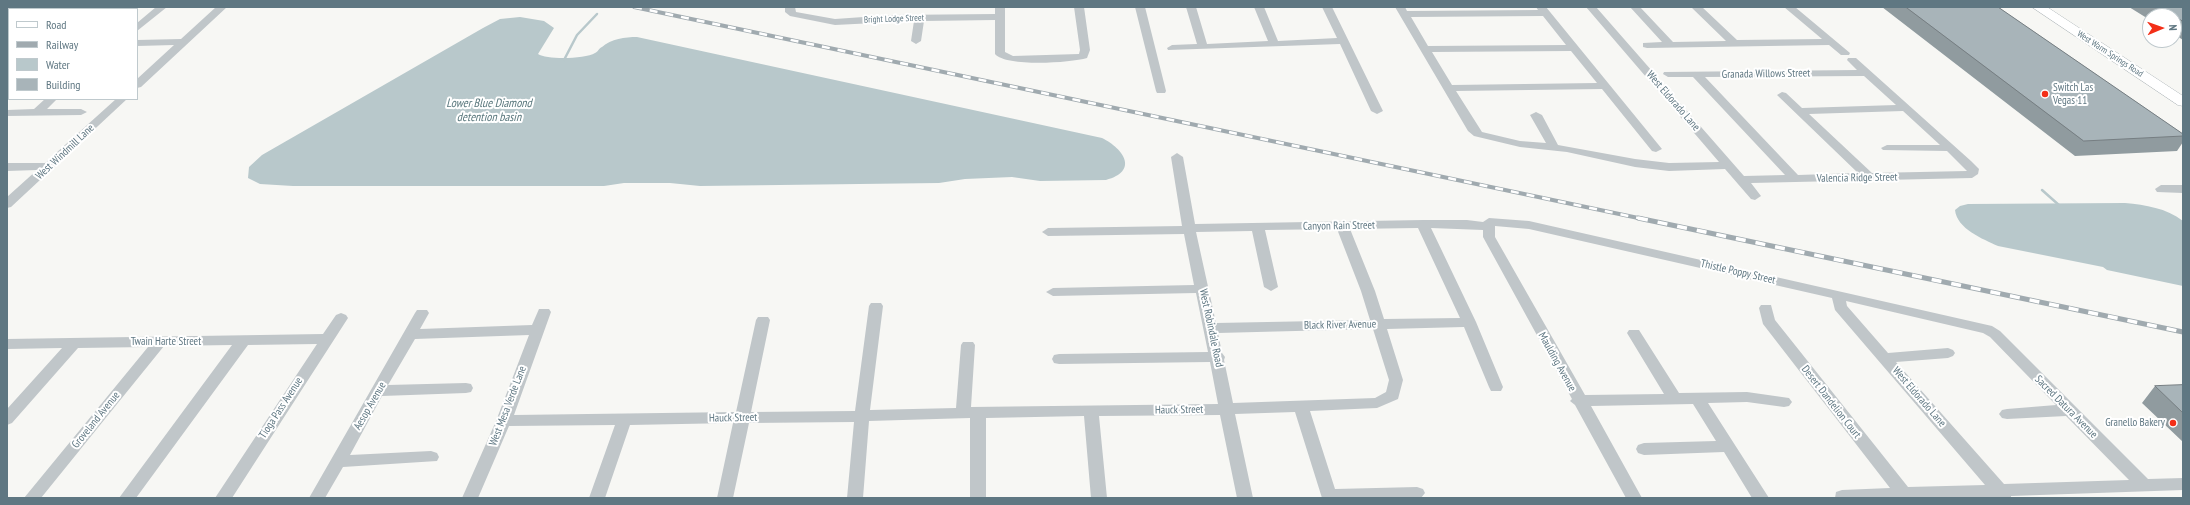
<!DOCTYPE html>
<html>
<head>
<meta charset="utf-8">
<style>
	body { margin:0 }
	#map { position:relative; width:2190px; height:505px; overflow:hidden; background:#f7f7f4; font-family:"PT Sans Narrow",sans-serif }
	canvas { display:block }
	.frame { position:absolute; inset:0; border:8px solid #5f7782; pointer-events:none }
	.legend { position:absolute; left:8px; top:8px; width:130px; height:92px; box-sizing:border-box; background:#fff; border:1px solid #bfc9cd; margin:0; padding:5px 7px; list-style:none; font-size:12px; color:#5f7782 }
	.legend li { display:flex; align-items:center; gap:8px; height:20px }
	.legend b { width:20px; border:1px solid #bfc9cd }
	.north { position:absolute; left:2142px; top:8px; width:40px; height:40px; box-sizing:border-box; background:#fff; border:1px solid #bfc9cd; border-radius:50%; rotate:88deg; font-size:11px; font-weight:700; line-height:16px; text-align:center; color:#5f7782 }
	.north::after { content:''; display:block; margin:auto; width:14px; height:18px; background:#f32f18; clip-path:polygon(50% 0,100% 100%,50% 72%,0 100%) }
</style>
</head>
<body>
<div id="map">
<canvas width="2190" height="505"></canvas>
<div class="frame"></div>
<ul class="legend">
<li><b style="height:5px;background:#fff"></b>Road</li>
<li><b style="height:5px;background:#a0aaaf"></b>Railway</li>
<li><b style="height:11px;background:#b8c8cb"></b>Water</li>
<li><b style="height:11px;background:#a8b4b9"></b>Building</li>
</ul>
<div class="north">N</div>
</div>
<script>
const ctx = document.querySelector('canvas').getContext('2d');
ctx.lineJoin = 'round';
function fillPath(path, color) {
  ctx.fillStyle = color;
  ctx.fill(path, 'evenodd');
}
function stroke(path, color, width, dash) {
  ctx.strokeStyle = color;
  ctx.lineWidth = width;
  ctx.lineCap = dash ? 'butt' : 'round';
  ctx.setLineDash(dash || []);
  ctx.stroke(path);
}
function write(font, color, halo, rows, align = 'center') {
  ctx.font = font + ' "PT Sans Narrow",sans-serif';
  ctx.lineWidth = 4;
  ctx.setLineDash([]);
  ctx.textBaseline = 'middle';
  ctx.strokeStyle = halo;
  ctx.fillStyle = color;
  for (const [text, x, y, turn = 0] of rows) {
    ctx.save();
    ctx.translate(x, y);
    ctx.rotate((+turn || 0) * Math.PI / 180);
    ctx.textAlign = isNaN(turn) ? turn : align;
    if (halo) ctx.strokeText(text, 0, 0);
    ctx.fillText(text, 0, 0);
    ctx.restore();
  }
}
fillPath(new Path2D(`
	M520 17 544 21 554 28 538 54C547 60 585 59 595 53 598 52 599 48 602 47 611 39 625 37 637 37L1102 138C1124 149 1139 171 1106 180L1040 181 1012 177 965 179 939 183 700 186 670 183H624L604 186H293L260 184 248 178 249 167 262 155 483 28 500 19Z
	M2125 203C2146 205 2166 208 2183 221V286L2107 270 2103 267 1998 246C1983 239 1957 229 1955 210L1960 206 1968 204Z`), '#b8c8cb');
stroke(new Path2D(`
	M564 60 577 35 597 14
	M2042 190 2060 206`), '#b8c8cb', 2.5);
const major = new Path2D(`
	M2032 7H2047L2183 96V106L2178 105Z`);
stroke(major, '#b3babd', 1);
fillPath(new Path2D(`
	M65 7H76L74 9H63Z
	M156 7H167L137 31V23Z
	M216 7H227L141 87 137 88V79L174 45 137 46V40L181 39Z
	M785 7H795L796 12 835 19 892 15 995 14V7H1005V52L1013 56 1079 54 1080 50 1074 7H1084L1090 50 1087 58C1070 63 1006 67 995 54V20L924 21 921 41 916 44 911 41 914 21 835 25 790 16 785 12Z
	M1135 7H1145L1166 91 1165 93H1157L1156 91Z
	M1186 7H1196L1207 44 1268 41 1254 7H1264L1278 41 1337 38 1322 7H1332L1383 111 1377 114 1371 111 1340 44 1168 50 1167 48 1172 45 1197 44Z
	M1395 7H1405L1407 11 1538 10 1536 7H1546L1662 149 1656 152 1652 151 1602 89 1456 91 1482 132 1520 141 1546 143 1530 115 1536 112 1542 115 1558 145 1635 159 1669 163 1719 162 1586 7H1596L1744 176 1785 175 1693 77H1668L1663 74 1664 72 1857 70 1847 60 1848 58H1856L1971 161 1979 169 1978 174 1972 178 1751 183 1761 196 1755 200 1751 199 1725 169 1669 171 1635 167 1567 152 1520 147 1474 136 1468 131ZM1543 16 1566 45 1428 46 1411 17ZM1571 51 1597 83 1452 85 1432 52ZM1864 76 1896 105 1802 108 1786 93 1782 92 1777 95 1858 173 1798 175 1705 77ZM1903 111 1940 145H1887L1881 148 1883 150 1947 151 1967 171 1872 173 1809 114Z
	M1630 7H1640L1673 42 1726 41 1691 7H1702L1737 40 1822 39 1784 7H1795L1850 53 1849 55H1841L1829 45 1647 48 1643 47V43L1662 42Z
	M7 50H9V58H7Z
	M45 99H57L47 109H81L87 112 81 115 7 116V110L34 109Z
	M116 99H127L11 207 7 208V197L37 170 7 171V163H45Z
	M1177 153 1183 157 1195 224 1423 220H1467L1483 222 1489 218 1529 221 1992 326 2000 331 2148 479 2183 478V490L2011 496V498H1835L1836 492 1842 490 1890 488 1763 324 1759 308 1761 305H1771L1775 320 1908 487 1985 485 1835 310 1832 298 1529 229 1495 226V237L1585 395 1664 394 1627 333 1629 330H1639L1679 393 1747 392 1789 398 1792 402 1789 406 1784 407 1747 402 1708 403 1769 498H1752L1724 452 1644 455 1638 453 1636 449 1638 445 1644 443 1716 441 1693 404 1591 406 1642 498H1626L1575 405 1570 401 1572 399 1483 237V230L1431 228 1476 322 1503 387 1501 391H1491L1489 387 1464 327 1387 329 1403 380 1398 399 1377 408 1310 411 1335 489 1417 487 1423 489 1425 493 1421 498H1322L1295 412 1235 414 1253 498H1237L1220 415 1099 416 1107 498H1091L1084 416 986 418V498H970V418L869 421 863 498H847L854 422 749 423 733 498H717L733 423 630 425 605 498H589L615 425 509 426 478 498H462L496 421 529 335 415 339 388 385 466 383 471 384 473 388 471 392 466 393 382 396 350 455 431 451 437 453 439 457 437 461 343 467 325 498H309L415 313 417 310H427L429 313 420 329 532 325 539 309H549L551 312 514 415 736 412 756 320 758 317H768L770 320 751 412 855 411 869 306 871 303H881L883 306 870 410 956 408 961 345 963 342H973L975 345 971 407 1218 404 1210 362 1059 364 1054 363 1052 359 1054 355 1059 354 1208 352 1196 293 1053 296 1046 292 1053 288 1194 285 1184 234 1048 236 1042 232 1048 228 1182 226 1171 157ZM1418 228 1460 318 1384 319 1375 291 1350 229ZM1337 229 1361 291 1370 320 1216 323 1196 232 1252 231 1264 287 1271 291 1278 287 1265 230ZM1846 301 1983 333 1990 337 2056 405 2007 409 2002 410 1999 414 2002 418 2007 419 2066 416 2129 480 2004 484 1896 362 1948 358 1953 356 1955 353 1953 350 1948 348 1888 353 1847 306ZM1373 329 1389 380 1386 392 1375 398 1233 403 1224 360 1225 357 1222 353 1218 333Z
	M2161 185H2183V193L2157 192 2155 189Z
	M341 313 346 315 348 318 232 498H215L317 344 248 345 136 498H119L232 345 164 346 41 498H24L148 347 78 348 12 423 7 425V409L62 348 7 349V339L323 334 336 315Z`), '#c0c6c9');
fillPath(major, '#fff');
const railFar1 = new Path2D(`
	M634 7 1643 219`);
const rail = new Path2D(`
	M1638 218 2183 332`);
stroke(railFar1, '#a0aaaf', 4);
stroke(rail, '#a0aaaf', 5);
stroke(railFar1, '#fff', 2.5, [8]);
stroke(rail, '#fff', 3.5, [10]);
fillPath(new Path2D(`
	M1882 7H1998L2183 134V142L2177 151 2075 156Z
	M2129 7H2183V40L2174 34V16H2150V20Z
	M2183 385V442L2142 403 2155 386Z`), '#909b9f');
const building = new Path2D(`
	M1906 7H1998L2183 134V136L2084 141Z
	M2160 7H2183V21Z
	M2183 385V413L2155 386Z`);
fillPath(building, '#a8b4b9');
stroke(building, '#767e82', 1);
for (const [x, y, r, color] of [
	[2045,94,4,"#f32f18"],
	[2173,423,4,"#f32f18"]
]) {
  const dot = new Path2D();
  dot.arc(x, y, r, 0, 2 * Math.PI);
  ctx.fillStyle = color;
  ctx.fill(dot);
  stroke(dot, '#fff', 1.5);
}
write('9px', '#5f7782', '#fff', [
	["Bright Lodge Street",894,19,-2],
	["West Warm Springs Road",2110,54,33]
]);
write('11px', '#5f7782', '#fff', [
	["Granada Willows Street",1766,74,-1],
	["West Eldorado Lane",1673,101,49],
	["West Windmill Lane",65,152,-43],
	["Valencia Ridge Street",1857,178,-1],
	["Canyon Rain Street",1339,226,-1],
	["Thistle Poppy Street",1738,272,13],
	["Black River Avenue",1340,325,-1],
	["West Robindale Road",1211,328,78],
	["Twain Harte Street",166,342],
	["Maulding Avenue",1557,362,61],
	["West Eldorado Lane",1919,397,49],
	["Desert Dandelion Court",1831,402,52],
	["Aesop Avenue",370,406,-60],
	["West Mesa Verde Lane",508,406,-69],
	["Sacred Datura Avenue",2066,407,45],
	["Tioga Pass Avenue",281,408,-57],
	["Hauck Street",1179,410,-1],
	["Hauck Street",733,418,-1],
	["Groveland Avenue",96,420,-51]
]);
write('11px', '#5f7782', '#fff', [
	["Switch Las",2053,88],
	["Vegas 11",2053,101],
	["Granello Bakery",2165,423,"right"]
], 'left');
write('italic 12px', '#5a787d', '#fff', [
	["Lower Blue Diamond",489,104],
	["detention basin",489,118]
]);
</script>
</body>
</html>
